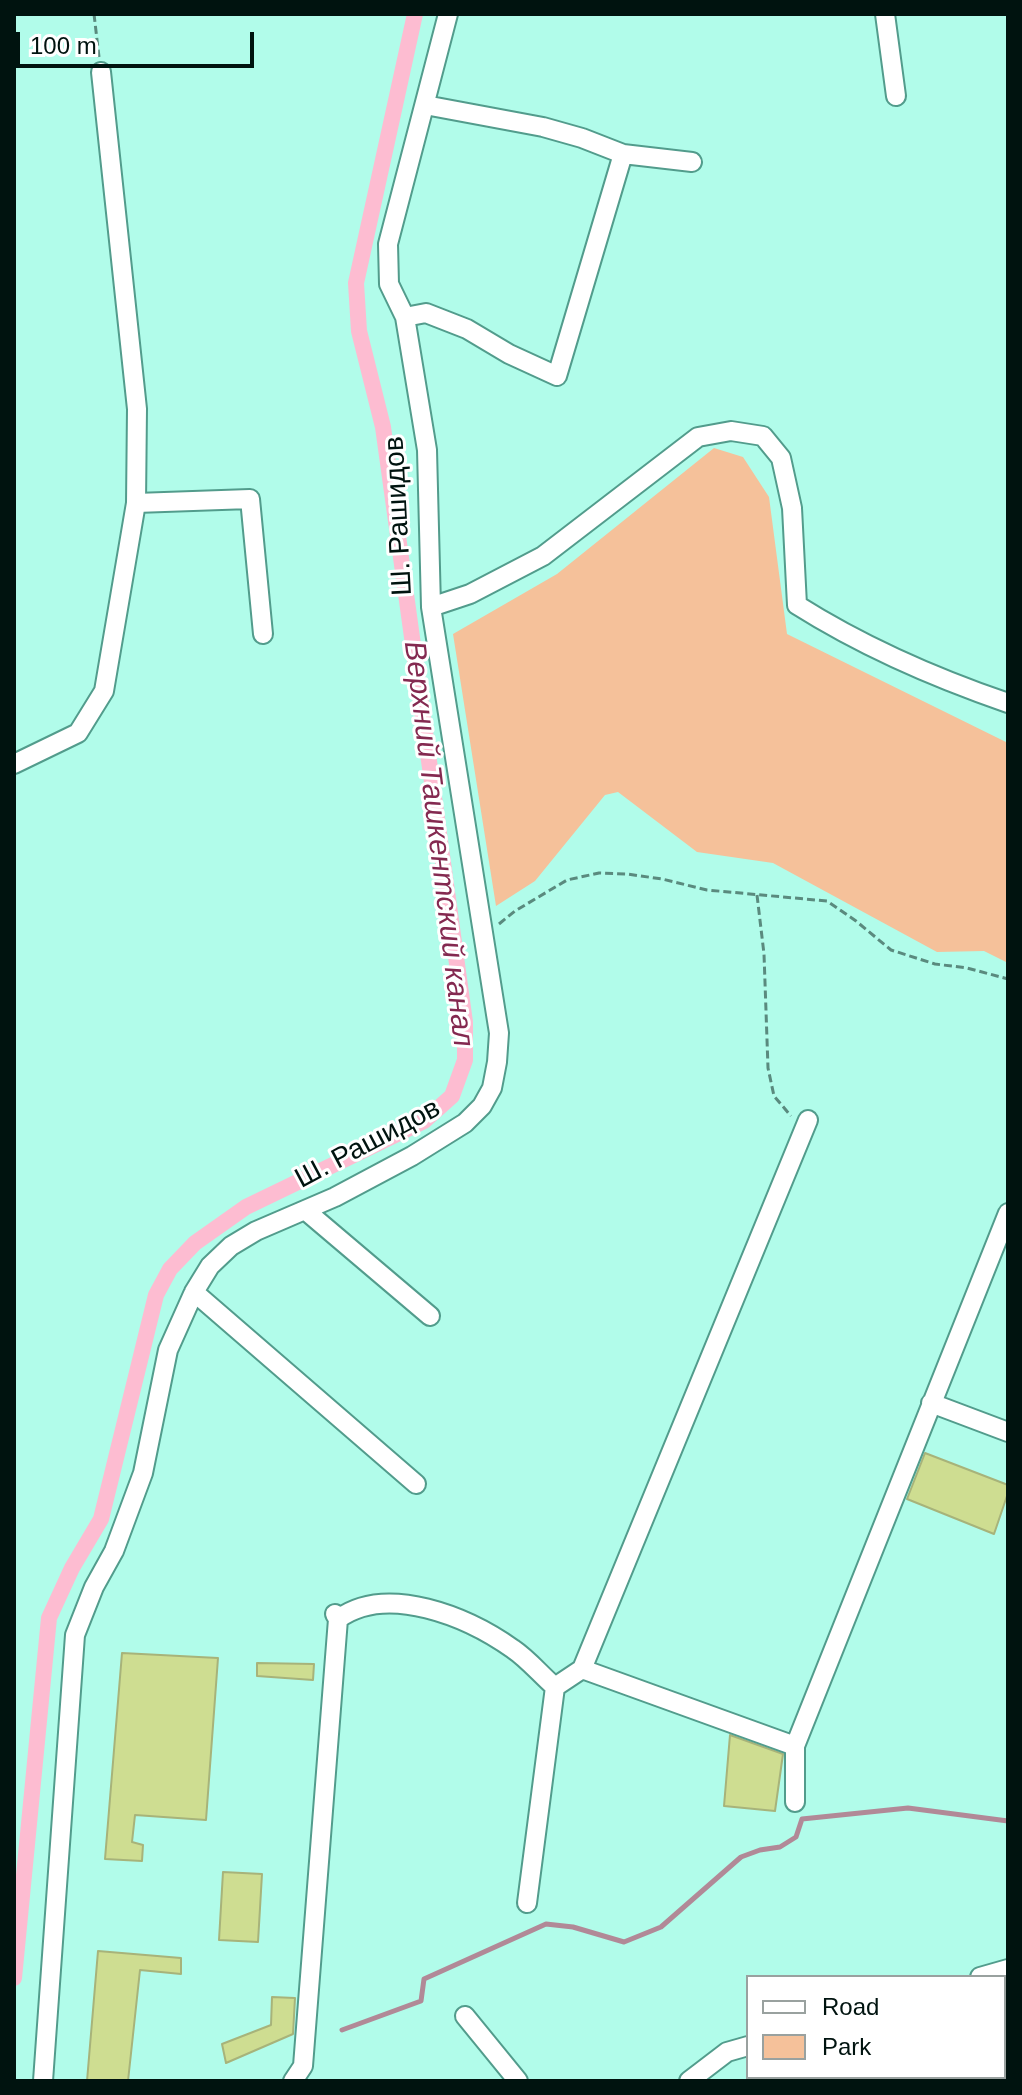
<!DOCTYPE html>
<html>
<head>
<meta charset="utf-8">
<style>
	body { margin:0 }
	#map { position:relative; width:1022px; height:2095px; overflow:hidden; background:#b1fcea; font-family:Arial,sans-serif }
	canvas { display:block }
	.frame { position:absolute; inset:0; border:16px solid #00130f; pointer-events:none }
	.legend { position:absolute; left:746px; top:1975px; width:260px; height:104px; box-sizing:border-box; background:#fff; border:2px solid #99a19f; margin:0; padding:10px 14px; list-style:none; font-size:24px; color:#00130f }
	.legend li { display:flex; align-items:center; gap:16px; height:40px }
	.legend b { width:40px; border:2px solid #99a19f }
	.scale { position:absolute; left:16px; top:32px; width:238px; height:36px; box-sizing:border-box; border:4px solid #00130f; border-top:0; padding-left:10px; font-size:24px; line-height:28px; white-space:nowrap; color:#00130f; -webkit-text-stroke:6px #fff; paint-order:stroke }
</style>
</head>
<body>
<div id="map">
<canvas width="1022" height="2095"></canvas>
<div class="frame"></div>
<ul class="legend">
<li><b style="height:10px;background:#fff"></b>Road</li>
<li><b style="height:22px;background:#f5c19a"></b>Park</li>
</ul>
<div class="scale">100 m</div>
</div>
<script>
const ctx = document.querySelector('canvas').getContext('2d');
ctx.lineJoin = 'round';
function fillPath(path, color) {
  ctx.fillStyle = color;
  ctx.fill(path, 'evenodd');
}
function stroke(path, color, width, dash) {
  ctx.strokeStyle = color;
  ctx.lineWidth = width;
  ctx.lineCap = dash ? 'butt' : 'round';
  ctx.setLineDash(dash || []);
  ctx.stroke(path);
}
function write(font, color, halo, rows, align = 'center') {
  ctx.font = font + ' Arial,sans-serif';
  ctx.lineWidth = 6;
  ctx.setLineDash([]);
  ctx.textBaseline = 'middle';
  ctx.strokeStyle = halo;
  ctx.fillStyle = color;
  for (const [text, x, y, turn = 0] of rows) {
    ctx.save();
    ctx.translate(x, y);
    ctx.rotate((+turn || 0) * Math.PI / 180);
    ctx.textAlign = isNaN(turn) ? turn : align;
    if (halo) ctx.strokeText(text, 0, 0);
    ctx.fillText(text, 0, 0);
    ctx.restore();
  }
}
fillPath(new Path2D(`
	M714 448 743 457 769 497 787 634 1008 743V963L984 951 937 952 773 863 697 852 618 792 605 795 535 881 496 906 453 634 557 574Z`), '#f5c19a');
stroke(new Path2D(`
	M342 2030 421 2001 424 1979 546 1924 573 1927 624 1942 661 1927 741 1857 760 1850 780 1847 796 1837 802 1819 908 1808 1008 1821`), '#b18997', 5);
stroke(new Path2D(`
	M14 1978 49 1618 72 1568 101 1519 156 1295 170 1269 195 1243 246 1207 424 1121 452 1096 465 1060V1022L383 427 359 331 356 283 415 14`), '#fdbcd1', 16);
const building = new Path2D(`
	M925 1453 1008 1485V1493L994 1534 907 1499Z
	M122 1653 218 1658 206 1820 135 1815 132 1842 143 1845 142 1861 105 1859Z
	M257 1663 314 1664 313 1680 257 1676Z
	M730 1735 783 1754 775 1811 724 1806Z
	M223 1872 262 1874 258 1942 219 1940Z
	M98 1951 181 1958V1974L140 1970 128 2081H87Z
	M272 1997 295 1998 293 2034 226 2063 222 2044 271 2025Z`);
fillPath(building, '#cedd91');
stroke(building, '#a7b37a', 2);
const street = new Path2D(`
	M885 14 896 96
	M425 105 543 127 582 138 623 154 692 162
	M405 317 426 313 467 329 509 354 557 376 623 154
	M136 503 250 499 263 634
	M431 607 470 594 543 556 698 437 731 431 763 436 781 458 792 508 797 605C862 646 935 678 1008 703
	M14 764 78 733 104 691 136 503 137 409 101 72
	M305 1210 430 1316
	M194 1292 416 1484
	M931 1403 1008 1432
	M335 1614 338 1619C387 1583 468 1617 513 1649 528 1659 541 1675 555 1687L582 1669 795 1746
	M582 1669 808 1120
	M795 1802V1746L1008 1213
	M527 1903 555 1687
	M980 1977 1008 1969
	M465 2016 518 2081
	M43 2081 75 1635 94 1587 114 1551 143 1473 168 1350 194 1292 210 1266 231 1246 256 1231 335 1197 412 1156 465 1123 482 1106 492 1088 497 1062 499 1033 431 607 427 450 405 317 389 284 388 244 448 14
	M293 2081 303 2066 338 1619
	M689 2081 727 2052 748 2046`);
stroke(street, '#529c8c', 22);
stroke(new Path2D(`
	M94 14 99 57
	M757 895 764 954 768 1068 774 1096 791 1116
	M499 924 515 911 567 880 599 873 627 874 662 879 707 890 827 901 856 921 891 950 935 964 967 968 1008 979`), '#5a8a7e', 3, [8, 4]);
stroke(street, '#fff', 18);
write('28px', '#00130f', '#fff', [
	["Ш. Рашидов",399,516,-93],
	["Ш. Рашидов",368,1144,-28]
]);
write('italic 30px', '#842950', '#fff', [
	["Верхний Ташкентский канал",438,844,83]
]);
</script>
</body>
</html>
